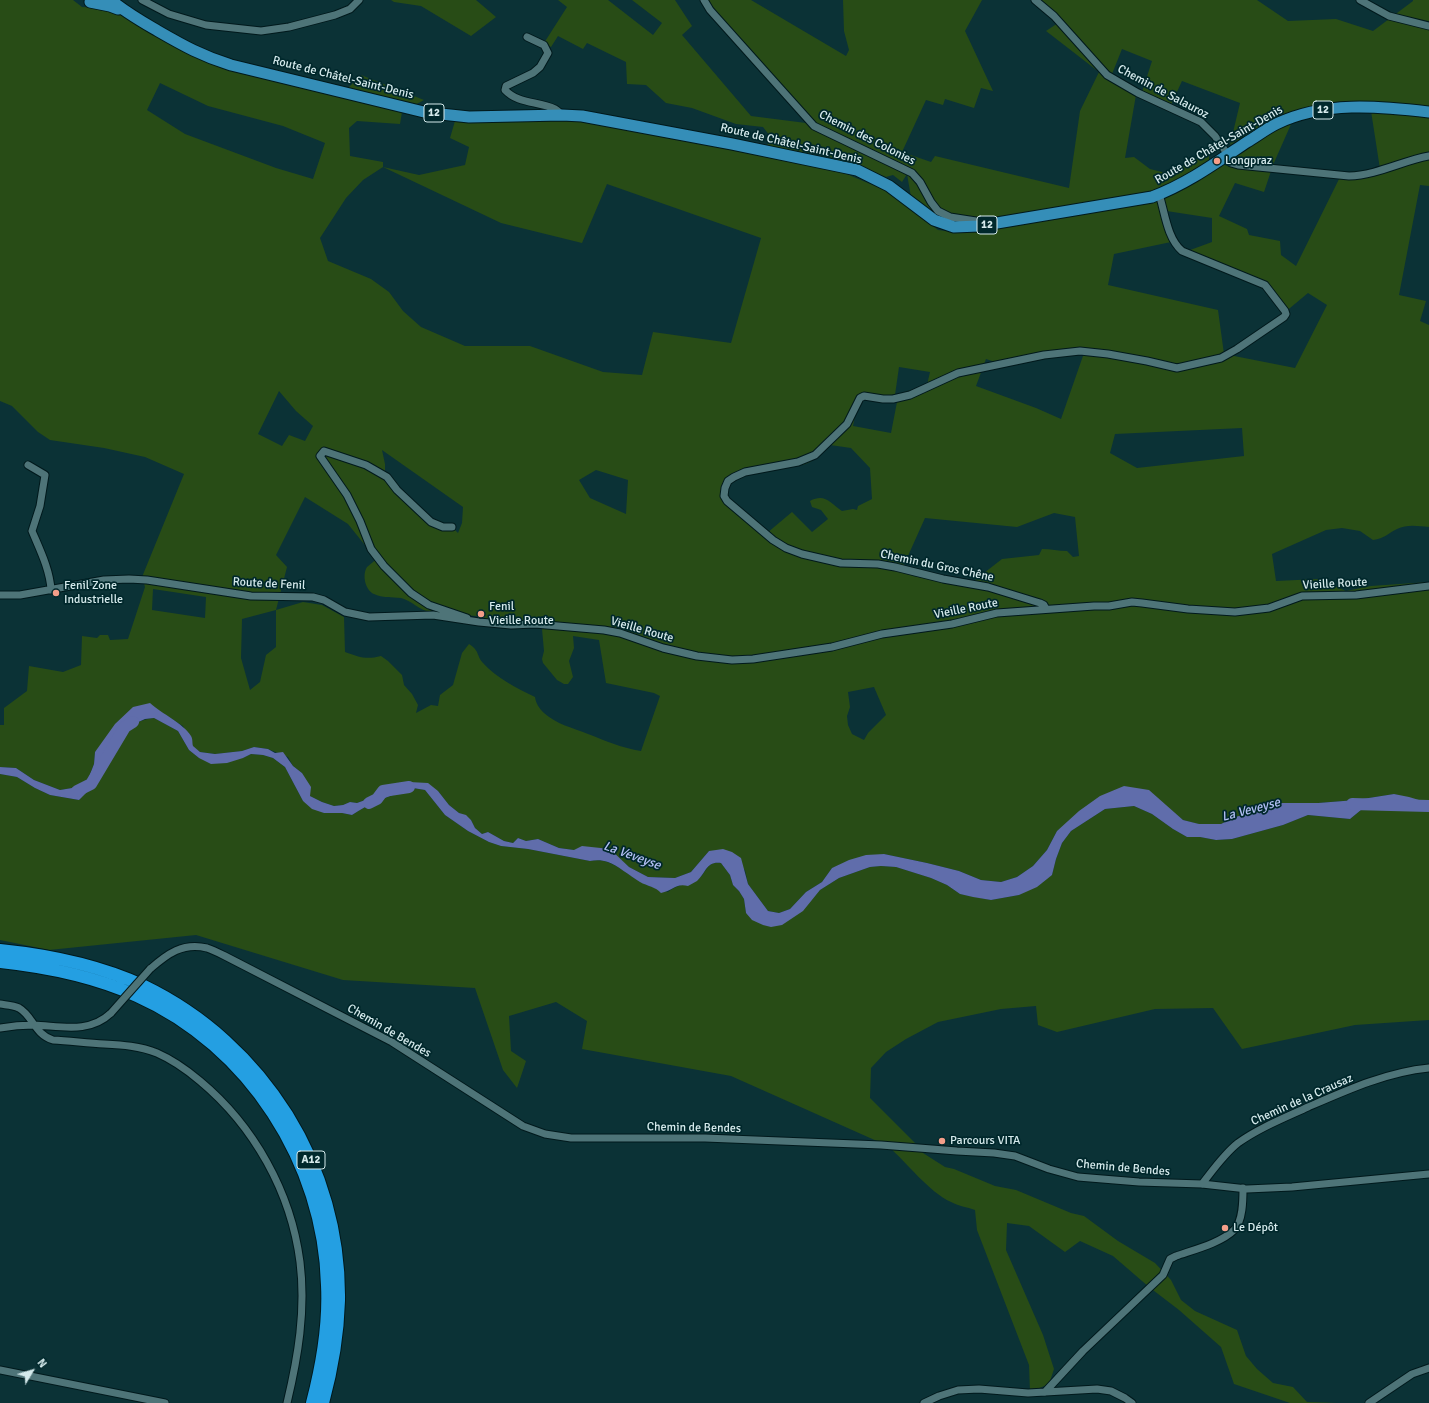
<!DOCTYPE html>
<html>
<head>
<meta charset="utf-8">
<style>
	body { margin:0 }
	#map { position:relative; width:1429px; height:1403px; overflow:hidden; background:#0b3236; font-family:Signika,sans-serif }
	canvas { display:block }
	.north { position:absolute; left:12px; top:1351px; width:40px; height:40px; -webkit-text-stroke:3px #00282c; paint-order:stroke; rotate:52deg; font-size:11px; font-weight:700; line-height:16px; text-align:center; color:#d5eaec }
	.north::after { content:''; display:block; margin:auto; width:14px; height:18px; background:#d5eaec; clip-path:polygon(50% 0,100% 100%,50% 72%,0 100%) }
</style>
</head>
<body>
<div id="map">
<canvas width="1429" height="1403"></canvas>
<div class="north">N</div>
</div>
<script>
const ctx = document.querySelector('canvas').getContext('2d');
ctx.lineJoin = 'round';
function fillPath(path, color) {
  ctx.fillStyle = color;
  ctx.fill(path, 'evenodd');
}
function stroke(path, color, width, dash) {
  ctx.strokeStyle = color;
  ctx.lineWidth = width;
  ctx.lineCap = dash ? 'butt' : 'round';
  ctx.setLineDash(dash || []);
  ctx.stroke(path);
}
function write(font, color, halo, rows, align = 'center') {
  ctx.font = font + ' Signika,sans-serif';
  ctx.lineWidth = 3.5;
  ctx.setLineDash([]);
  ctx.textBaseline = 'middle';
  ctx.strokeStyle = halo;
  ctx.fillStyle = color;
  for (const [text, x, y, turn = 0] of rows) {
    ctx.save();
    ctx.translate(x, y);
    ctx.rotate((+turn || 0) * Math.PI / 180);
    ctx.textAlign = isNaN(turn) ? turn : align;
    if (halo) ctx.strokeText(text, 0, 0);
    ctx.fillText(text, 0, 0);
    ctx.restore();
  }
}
fillPath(new Path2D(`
	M0 0H73L82 7 99 8 122 14 206 62 266 78 348 88 361 75 424 100 402 112 400 124 357 121 349 128 350 156 383 162V167L419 175 465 165 469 147 450 138 455 121H583L680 137 780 160 842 172 889 192 938 230 961 233 1156 200 1262 137 1292 122 1273 165 1264 192 1235 183 1219 216 1247 229 1249 235 1280 241 1281 255 1296 266 1342 173 1380 169 1371 111 1372 101 1349 103 1253 134 1230 145 1240 103 1182 81 1170 107 1142 92 1152 61 1122 49 1110 79 1136 95 1125 158 1134 157 1150 169 1166 173 1209 154V161L1175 185 1152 193 960 224 940 218 911 197 907 174 902 182 893 175 886 177 865 168 830 157 767 146 770 136 763 127 736 124 692 108 666 103 646 85 627 84 626 62 587 43 583 49 558 36 551 47 544 43 567 7 558 0H608L653 35 662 23 632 0H675L692 26 682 35 751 116 806 123 706 9 700 0H751L846 56 849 50 844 31 843 0H982L965 31 993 91 981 88 974 108 945 99 943 105 926 100 902 152 931 162 935 156 1069 188 1080 111 1099 72 1046 31 1058 23 1037 0H1257L1288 21 1336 19 1373 31 1413 1V0H1429V186L1420 185 1399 295 1426 301 1420 321 1429 325V527C1418 526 1407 524 1397 529 1387 534 1385 538 1373 540L1360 531 1342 528 1326 530 1272 554 1276 581 1318 579 1346 591 1371 586 1429 582V803L1394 794 1356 800 1318 803H1281L1266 809 1235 817 1221 824H1198L1183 820 1168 808 1124 786 1057 831 1047 850 1033 866 1017 877 1001 882 981 880 959 871 927 863 884 854 832 868 822 882 806 892 790 909 779 913 768 911 748 884 745 870 709 851 691 872 675 878 648 877 629 867 622 861 574 850 559 848 538 839 526 841 518 838 513 843 504 841 488 832 482 834 475 828 471 820 459 813 449 805 438 791 409 782 395 789 357 803 350 802 343 805 334 806 322 802 310 796 302 773 293 766 288 757 268 749 254 747 242 751 216 754 200 752 192 746 183 726 159 711 150 704 95 752 94 764 87 782 72 788 60 790 34 780 16 768 0 767V725H4V708L27 691 29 666 63 672 81 665 82 636 97 638 100 635H108L110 640 128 639 145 587 142 577 184 474 145 457 104 448 50 440 38 432 12 406 0 401ZM160 83 208 106 283 126 325 143 313 179 276 168 185 134 147 110ZM383 167 501 223 582 243 607 184 761 238 731 343 653 332 642 375 603 372 530 346H465L421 327 403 311 389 292 371 279 328 261 320 238 346 198 363 180ZM1160 210 1212 218V242L1182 253 1264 286 1284 313 1308 293 1327 305 1295 368 1224 354 1218 310 1108 285 1114 254 1171 242ZM1084 353 1061 419 1036 408 976 386 986 359 1004 365 1043 355ZM899 367 930 372 927 385 895 395ZM279 391 296 411 313 426 305 441 289 435 282 446 258 434ZM859 395 897 402 891 433 853 426ZM1242 428 1244 456 1137 468 1110 453 1115 434ZM830 445 851 448 870 468 872 499 858 506 857 510 853 509 842 511C830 503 825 493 810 501L812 507 821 510 828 519 812 532 792 512 767 533 727 497C727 491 728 487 732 483 747 469 788 471 808 463 816 460 823 451 830 445ZM382 450 463 507 462 523 458 533 452 527 431 522 385 473V464ZM596 470 628 480 626 514 590 498 579 480ZM305 497 348 524 376 559C374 562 370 564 367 567 362 575 365 590 374 594 382 598 392 597 401 598 411 600 420 611 431 612 446 612 461 615 476 616 480 617 484 619 488 620 507 623 523 624 542 629L544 651 542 659 543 663 557 680 564 684H568L573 677 569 661 574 648 573 636 599 640 606 683 654 693 660 696 641 751C622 748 606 741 588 734 573 728 556 724 544 713 539 708 536 704 535 697 516 688 497 678 483 663 476 655 480 651 469 644L462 653 453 685 440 695 438 706 431 705 416 713 418 705 412 694 404 685 402 675 388 661 381 656C366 660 359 657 345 652L344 617 322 605 303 602 276 610 287 567 276 555ZM1054 513 1075 517 1079 556 1073 557 1067 551C1058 551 1051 549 1042 549L1039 555 1002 559 966 587 913 576 903 567 925 518 1017 527ZM153 589 206 597 205 618 152 610ZM276 610V647L266 655 260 682 250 690 241 658 242 619ZM874 687 886 715 868 733 864 740 852 734 848 725 847 716 850 707 848 692Z
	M391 0H476L496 17 471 36 421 6 394 2Z
	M154 718 178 731 189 750 199 758H243L251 754 263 755 273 758 285 767 303 801 324 813H342L352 815C371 802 392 795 413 788L425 790 445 815 468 831 489 842 501 846 528 849 590 861C611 857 624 873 641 882 650 887 659 889 668 892 674 887 680 885 688 883 691 882 695 882 697 880 707 874 705 861 721 863L730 875 733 885 739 891 744 899 746 913 763 925 812 899 820 890 839 878 870 867 881 866 896 867 931 878 947 885 960 894 991 900 1019 895 1052 875 1056 859 1062 843 1071 831 1105 809 1134 806 1152 814 1173 829 1187 837H1200L1216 840 1232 839 1283 825 1308 815 1350 819 1367 805H1392L1396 808 1415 806 1429 809V1020L1355 1025 1242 1049 1213 1008 1155 1009 1057 1032 1038 1025 1036 1006 1001 1009 938 1022 906 1039 886 1052 871 1068 870 1098 920 1148 923 1153 945 1167 954 1169 995 1186 1016 1190 1071 1213 1084 1216 1118 1241 1155 1263 1171 1280 1181 1300 1195 1311 1237 1330 1246 1356 1257 1369 1273 1383 1293 1387 1307 1402 1337 1403H1290L1234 1384 1221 1347 1179 1310 1149 1287 1113 1256 1080 1241 1065 1252 1029 1226 1007 1223 1006 1250 1043 1335 1054 1369 1049 1384 1030 1392 1029 1365 977 1230 975 1210C967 1207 958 1206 951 1202 929 1192 907 1163 888 1146L731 1076 582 1049 587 1021 556 1002 509 1016 511 1051 526 1061 517 1088 503 1070 475 988 343 980 196 935 49 950 0 940V774L17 777 35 788 50 795 79 800C86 790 94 780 100 770 103 764 105 756 108 750 117 732 135 720 154 718Z`), '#284c16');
fillPath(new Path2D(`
	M150 703C162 714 183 723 191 736 193 739 192 743 193 746L200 752 215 754 242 751 254 747 268 749 275 753 283 752 293 766 302 773 311 787 310 796 322 802 334 806 343 805 350 802 357 803 395 789 409 782 428 783 438 791 449 805 459 813 466 815 471 820 475 828 482 834 488 832 504 841 513 843 518 838 526 841 538 839 559 848 574 850 582 846 610 849 629 867 648 877 675 878 691 872 709 851 723 849 732 852 741 858 748 884 768 911 779 913 790 909 806 892 822 882 832 868 849 860 866 855 884 854 927 863 959 871 981 880 1001 882 1017 877 1033 866 1047 850 1057 831 1079 811 1100 796 1124 786 1149 790 1183 820 1199 824H1221L1235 817 1266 809 1281 803H1318L1356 800 1394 794 1409 797 1429 803V809L1415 806 1396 808 1392 805H1367L1350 819 1308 815 1283 825 1232 839 1216 840 1200 837H1187L1173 829 1152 814 1134 806 1105 809 1071 831 1062 843 1056 859 1052 875 1037 887 1019 895 991 900 973 897 960 894 947 885 931 878 896 867 881 866 870 867 839 878 820 890 803 911 782 925 771 927 763 925 752 920 746 913 744 899 739 891 733 885 730 875 721 863C706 861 706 873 697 881 694 883 691 884 688 886 675 883 673 891 661 893 656 887 647 886 640 882 630 876 617 865 608 862 602 860 596 860 590 861L528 849 501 846 489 842 468 831 445 815 425 790 413 788C392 795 371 802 352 815L342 813H324L312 809 303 801 285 767 273 758 263 755 251 754 243 758 227 763 211 764 199 758 189 750 178 731 154 718 145 719 134 724 118 735 109 749 100 769 86 793 79 800 50 795 35 788 17 777 0 774V767L16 768 34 780 60 790 72 788 87 782 94 764 95 752 115 724 133 707Z`), '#606dab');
stroke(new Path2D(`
	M77 791 91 784 125 727 133 722
	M369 803 377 799 383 791 409 787
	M1352 804 1429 806`), '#606dab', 12);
const street = new Path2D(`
	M142 0 169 14 206 25 261 31 289 27 335 15 350 9 359 0
	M704 0 710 10 814 126 912 173 920 182 931 202 938 211 950 217 976 221 979 226
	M1035 0 1054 16 1107 75 1138 93 1201 122 1215 136 1228 155
	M1360 0 1389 16 1429 26
	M527 37 544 45 548 53 540 67 533 73 506 86 505 90C518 104 538 101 555 109 557 110 560 113 562 115
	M1225 156 1231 163 1238 165 1349 176C1377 175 1402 161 1429 156
	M28 465 45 475 40 506 32 531C40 550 50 570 51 590
	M452 527H443L431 522 397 490 387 477 366 465 324 451 320 456 347 495 360 521 371 549 384 566 411 593 429 605 467 618
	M0 595H20L104 580 129 579 147 580 251 596 313 597 324 600 345 612 369 617 433 615 479 622 511 625 535 624 604 630 620 633 663 648 697 656 732 660 753 659 832 647 882 634 952 624 997 613 1094 606H1109L1132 602 1142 603 1188 609 1235 612 1269 608 1302 596 1356 595 1429 586
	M1046 609 1044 605 1040 603 988 587 943 579 895 567 878 564 841 563 802 554 786 548 773 540 727 501 724 496 725 488 728 481 734 477 745 472 798 462 815 455 847 424 860 398 864 396 883 399H893L910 395 958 373 1044 355 1080 351 1108 354 1147 361 1177 368 1221 358 1237 349 1284 317 1286 314 1285 311 1265 285 1182 251C1167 238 1165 213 1159 194
	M150 969C167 954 183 942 207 948 213 950 219 953 225 956L392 1042 523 1126 545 1134 571 1138H705L881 1145 957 1151 994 1153 1015 1156 1049 1169 1078 1177 1139 1182 1202 1184 1247 1189 1292 1187 1429 1174
	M0 1004C6 1005 13 1005 19 1008 33 1016 34 1034 53 1040 70 1041 87 1043 104 1044 122 1045 140 1046 157 1053 173 1060 187 1070 200 1081 254 1126 291 1192 300 1262 306 1310 298 1357 287 1403
	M0 1028C11 1026 23 1025 34 1025 61 1026 89 1034 111 1013
	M1202 1184C1213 1170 1224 1154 1238 1143 1259 1128 1284 1118 1308 1107 1347 1090 1387 1072 1429 1068
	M0 1370 165 1403
	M1045 1392 1083 1351 1163 1275 1170 1259 1176 1256C1193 1250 1221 1243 1234 1230 1243 1221 1243 1200 1243 1188
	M924 1403 939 1396 958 1390 979 1389 1028 1393 1097 1389 1111 1391 1125 1398 1132 1403
	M1369 1403 1412 1374 1429 1368`);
const primary = new Path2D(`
	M111 0C125 12 141 21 158 31 184 46 202 56 231 65L428 113 441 114 469 117 562 115 582 116 732 144 857 170 889 186 934 220 954 227 979 226 1152 197C1187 184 1217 162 1247 142 1257 136 1266 129 1276 124 1324 101 1378 106 1429 112
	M90 2 110 6 118 9`);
const highway = new Path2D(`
	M0 950C49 955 99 965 144 986 264 1044 341 1167 339 1301 338 1336 332 1370 323 1403
	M0 962C47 967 93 976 137 996 249 1046 324 1163 327 1285 329 1325 322 1365 312 1403`);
stroke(street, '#00191c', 9);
stroke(primary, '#00191c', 13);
stroke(highway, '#00191c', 14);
stroke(street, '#4e7478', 7);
stroke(primary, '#358eb8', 11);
stroke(highway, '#249fe2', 12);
const streetBridge = new Path2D(`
	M111 1013 150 969`);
stroke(streetBridge, '#00191c', 9, []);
stroke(streetBridge, '#4e7478', 7);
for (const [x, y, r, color] of [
	[1217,161,4,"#f49e89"],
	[56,593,4,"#f49e89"],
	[481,614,4,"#f49e89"],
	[942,1141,4,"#f49e89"],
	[1225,1228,4,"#f49e89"]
]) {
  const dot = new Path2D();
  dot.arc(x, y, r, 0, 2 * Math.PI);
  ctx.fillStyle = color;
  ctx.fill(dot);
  stroke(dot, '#00282c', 1.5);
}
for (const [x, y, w] of [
	[1323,110,20],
	[434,113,20],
	[987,225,20],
	[311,1160,28]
]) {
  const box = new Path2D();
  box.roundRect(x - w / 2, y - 9, w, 18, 3);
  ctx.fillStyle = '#00282c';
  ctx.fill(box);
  stroke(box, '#d5eaec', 1);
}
write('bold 11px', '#d5eaec', null, [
	["12",1323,110],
	["12",434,113],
	["12",987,225],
	["A12",311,1160]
]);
write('12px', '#d5eaec', '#00282c', [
	["Route de Châtel-Saint-Denis",343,78,14],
	["Chemin de Salauroz",1163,92,28],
	["Chemin des Colonies",867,138,27],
	["Route de Châtel-Saint-Denis",791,144,13],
	["Route de Châtel-Saint-Denis",1219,145,-30],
	["Chemin du Gros Chêne",937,566,12],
	["Route de Fenil",269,584,3],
	["Vieille Route",1335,584,-3],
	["Vieille Route",966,609,-11],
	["Vieille Route",642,630,16],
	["Chemin de Bendes",389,1031,30],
	["Chemin de la Crausaz",1302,1100,-24],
	["Chemin de Bendes",694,1128,1],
	["Chemin de Bendes",1123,1168,5]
]);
write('12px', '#d5eaec', '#00282c', [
	["Longpraz",1225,161],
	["Fenil Zone",64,586],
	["Industrielle",64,600],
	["Fenil",489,607],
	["Vieille Route",489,621],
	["Parcours VITA",950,1141],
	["Le Dépôt",1233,1228]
], 'left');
write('italic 13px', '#b2bff4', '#00282c', [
	["La Veveyse",1251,810,-15],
	["La Veveyse",632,856,20]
]);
</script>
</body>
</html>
